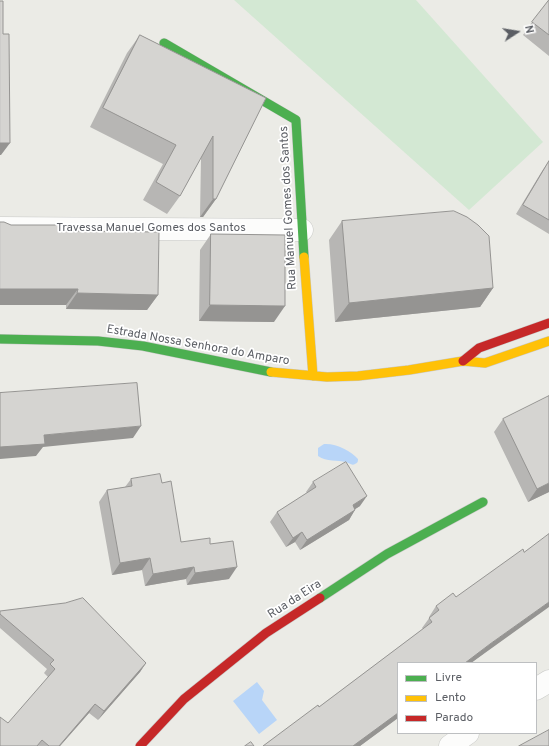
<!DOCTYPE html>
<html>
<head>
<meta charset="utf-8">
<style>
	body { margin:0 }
	#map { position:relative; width:549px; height:746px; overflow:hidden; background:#ebebe6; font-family:Overpass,sans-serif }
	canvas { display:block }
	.legend { position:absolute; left:397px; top:662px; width:140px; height:72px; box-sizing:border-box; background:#fff; border:1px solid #bdbfc1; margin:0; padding:5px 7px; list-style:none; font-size:12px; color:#5b5e64 }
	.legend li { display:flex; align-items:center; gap:8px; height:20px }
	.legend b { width:20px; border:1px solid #bdbfc1 }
	.north { position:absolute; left:497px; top:12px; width:40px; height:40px; -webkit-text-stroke:3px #fff; paint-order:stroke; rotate:78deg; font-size:11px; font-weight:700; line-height:16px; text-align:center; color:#5b5e64 }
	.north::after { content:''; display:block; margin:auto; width:14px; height:18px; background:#5b5e64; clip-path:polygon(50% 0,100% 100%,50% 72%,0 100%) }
</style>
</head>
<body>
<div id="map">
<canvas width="549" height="746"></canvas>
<ul class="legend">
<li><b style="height:5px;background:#4caf50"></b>Livre</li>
<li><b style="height:5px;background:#ffc107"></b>Lento</li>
<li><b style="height:5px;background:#c62828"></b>Parado</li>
</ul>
<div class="north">N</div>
</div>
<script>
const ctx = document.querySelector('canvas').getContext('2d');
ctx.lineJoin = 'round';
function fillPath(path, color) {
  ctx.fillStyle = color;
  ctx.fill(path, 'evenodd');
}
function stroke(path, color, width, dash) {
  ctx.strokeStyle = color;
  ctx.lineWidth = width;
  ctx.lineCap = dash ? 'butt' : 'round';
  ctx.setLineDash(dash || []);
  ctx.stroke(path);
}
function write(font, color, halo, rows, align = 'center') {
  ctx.font = font + ' Overpass,sans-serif';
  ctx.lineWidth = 3.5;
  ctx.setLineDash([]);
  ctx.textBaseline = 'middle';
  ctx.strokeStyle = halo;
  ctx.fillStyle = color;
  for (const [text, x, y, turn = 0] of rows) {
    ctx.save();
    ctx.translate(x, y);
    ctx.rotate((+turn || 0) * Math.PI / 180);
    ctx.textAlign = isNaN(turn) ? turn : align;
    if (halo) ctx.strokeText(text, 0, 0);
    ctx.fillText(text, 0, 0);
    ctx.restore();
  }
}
fillPath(new Path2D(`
	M234 0H416L543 142 469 210Z`), '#d3e8d3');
fillPath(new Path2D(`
	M324 444C336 443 351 451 358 459 358 461 358 463 355 464 352 466 349 463 346 462 337 460 327 462 318 456V448Z
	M257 682 264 691 262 700 277 720 259 734 233 701Z`), '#b8d5f8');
const street = new Path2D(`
	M0 228 302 230
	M536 689 549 681
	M450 746 468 733`);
const fast = new Path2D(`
	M164 43 296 120 304 257
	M0 339 98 341 143 346 271 372
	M320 598 387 554 483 502`);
const slow = new Path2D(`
	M304 257 313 376
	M271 372 327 377 358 376 409 370 463 361 485 363 549 341`);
const jam = new Path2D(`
	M463 361 479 348 549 323
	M140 746 184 699 266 633 320 598`);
stroke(street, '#c7c8c6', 23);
stroke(fast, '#c8c8c7', 10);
stroke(slow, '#c8c8c7', 10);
stroke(jam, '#c8c8c7', 10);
stroke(street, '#fcfcfb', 22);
stroke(fast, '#4caf50', 9);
stroke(slow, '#ffc107', 9);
stroke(jam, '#c62828', 9);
fillPath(new Path2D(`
	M549 0V56L523 35 532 22Z
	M140 35 266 98 216 199 203 217H200L201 158 180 196 167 214 143 200 163 164 90 127 127 53Z
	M549 161V234L516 214 542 171Z
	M342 221 493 288 480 307 335 322 329 240Z
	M0 222 11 225 78 231 158 295 147 310 66 309V305H0Z
	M211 234 274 322 199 321 200 250Z
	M503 419 549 492 528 502 494 432Z
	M131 479 162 483 181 542 210 544 229 579 187 585 186 579 145 586 142 570 112 575 99 502 107 490 125 487Z
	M313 482 360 506 355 509 349 520 300 550 295 542 286 547 270 522 277 512 307 493 306 492Z
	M436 606 483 654 471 663H398V718L360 746H263L319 707 423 629 422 628 430 617H429Z
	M0 611 146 663 140 672 98 720 89 713 60 746H0L48 677 44 673 47 669 0 628Z`), '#b7b6b4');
fillPath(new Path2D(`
	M0 143H10L1 155H0Z
	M213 199H216L203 217H200Z
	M493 288 480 307 335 322 349 303Z
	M0 289H78L66 305H0Z
	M77 293 158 295 147 310 66 309Z
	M210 305 285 306 274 322 199 321Z
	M141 426 133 438 43 447 36 456 0 459V447L44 435Z
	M549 483V492L528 502 537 489Z
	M367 496 360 506 346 515 353 505Z
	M355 510 349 520 300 550 307 540Z
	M302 532 295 542 286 547 293 538Z
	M150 558 142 570 112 575 120 563Z
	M194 567 186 579 145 586 153 574Z
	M237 567 229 579 187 585 195 573Z
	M549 602V607L471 663H465L490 644Z
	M146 663 140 672 98 720 104 711Z
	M95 704 89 713 60 746H59Z
	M398 713V718L360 746H353Z`), '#959492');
const building = new Path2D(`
	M549 0V35L532 22Z
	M0 1H3V34H9L10 143H0Z
	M140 35 266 98 216 199H213V136L180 196 156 182 176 145 103 108Z
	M549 161V220L523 205Z
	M454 211 467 217 478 225 489 236 493 288 349 303 342 221Z
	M0 222H4L11 225H78V231L159 232 158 295 77 293 78 289H0Z
	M211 234 285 235V306L210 305Z
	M137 383 141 426 44 435 45 444 0 447V393Z
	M549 396V483L537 489 503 419Z
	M346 462 367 496 353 505 355 510 307 540 302 532 293 538 277 512 316 487 313 482Z
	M160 474 162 483 171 481 181 542 210 538V544L233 541 237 567 195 573 194 567 153 574 150 558 120 563 107 490 132 486 131 479Z
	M549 534V602L490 644 465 663H398V713L353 746H263L318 705 319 707 432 622 429 618 439 610 436 606 453 593 456 597 523 549 524 552Z
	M83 598 146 663 104 711 95 704 59 746H49L42 740 37 746H0V717L8 723 55 669 50 664 54 660 0 614V611L65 603Z
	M549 730V746H519Z
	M251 742 254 746H245Z`);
fillPath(building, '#d5d4d1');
stroke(building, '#959492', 1);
write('12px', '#5b5e64', '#fff', [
	["Rua Manuel Gomes dos Santos",289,208,-93],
	["Travessa Manuel Gomes dos Santos",151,229],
	["Estrada Nossa Senhora do Amparo",198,346,10],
	["Rua da Eira",295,600,-33]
]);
</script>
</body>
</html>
